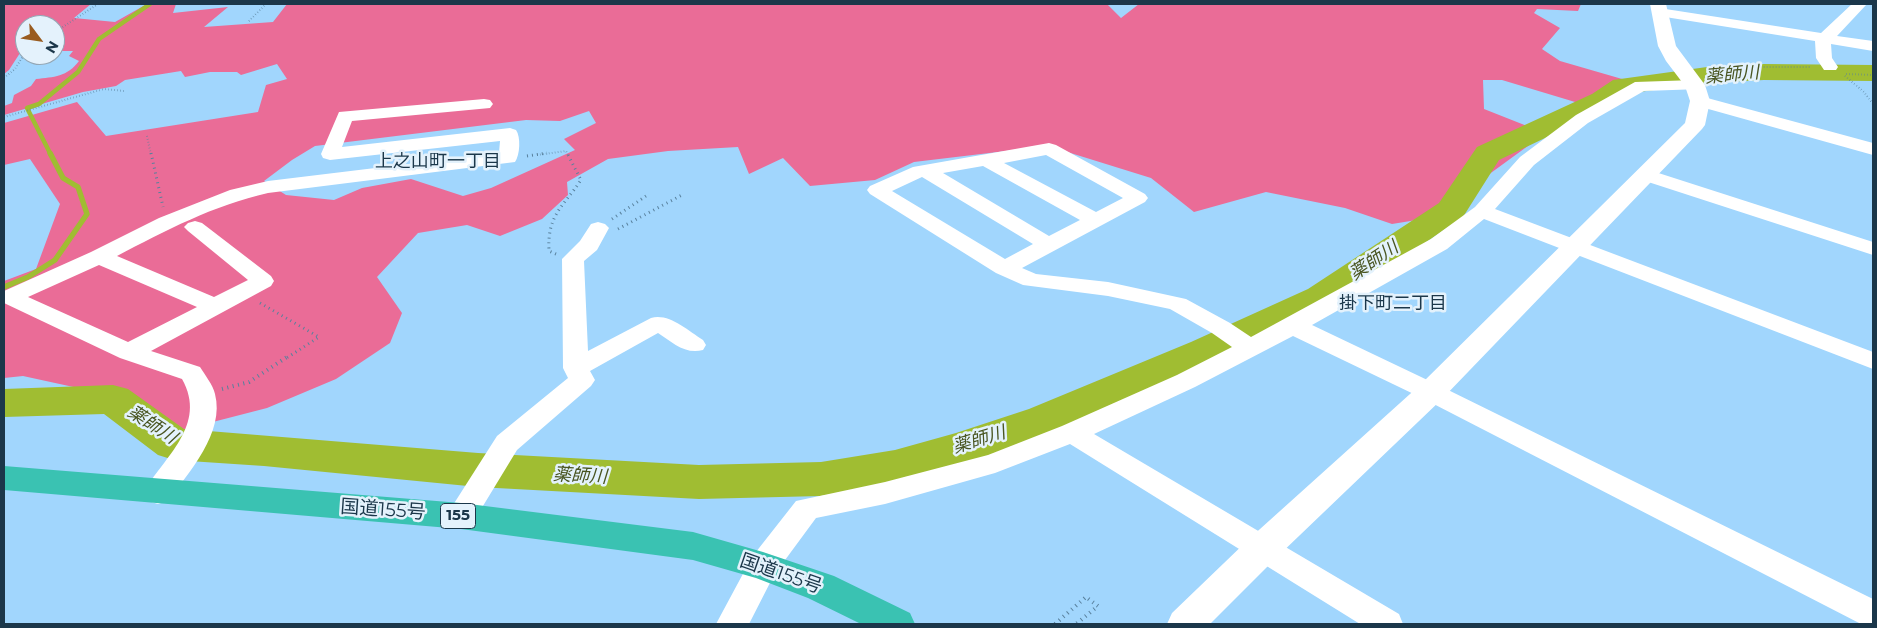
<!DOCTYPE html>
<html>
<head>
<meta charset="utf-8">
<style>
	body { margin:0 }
	#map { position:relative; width:1877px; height:628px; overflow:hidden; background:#a1d6fd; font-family:Montserrat,sans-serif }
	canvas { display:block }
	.frame { position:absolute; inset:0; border:5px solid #1b374a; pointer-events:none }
	.north { position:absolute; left:15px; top:15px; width:50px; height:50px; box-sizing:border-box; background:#e4f2fc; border:1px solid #94a7b5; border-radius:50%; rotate:121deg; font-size:14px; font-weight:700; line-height:20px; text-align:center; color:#1b374a }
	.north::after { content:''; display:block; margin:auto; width:18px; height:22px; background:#995c20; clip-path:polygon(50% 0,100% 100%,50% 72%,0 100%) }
</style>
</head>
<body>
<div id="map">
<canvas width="1877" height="628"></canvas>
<div class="frame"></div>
<div class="north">N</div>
</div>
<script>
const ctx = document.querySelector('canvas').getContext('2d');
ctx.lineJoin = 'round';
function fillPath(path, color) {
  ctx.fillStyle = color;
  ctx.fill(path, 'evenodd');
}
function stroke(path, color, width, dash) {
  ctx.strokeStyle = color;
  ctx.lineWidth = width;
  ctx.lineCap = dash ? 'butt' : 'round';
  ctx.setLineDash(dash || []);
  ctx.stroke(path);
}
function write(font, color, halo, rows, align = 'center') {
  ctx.font = font + ' Montserrat,"Noto Sans JP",sans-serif';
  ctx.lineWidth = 5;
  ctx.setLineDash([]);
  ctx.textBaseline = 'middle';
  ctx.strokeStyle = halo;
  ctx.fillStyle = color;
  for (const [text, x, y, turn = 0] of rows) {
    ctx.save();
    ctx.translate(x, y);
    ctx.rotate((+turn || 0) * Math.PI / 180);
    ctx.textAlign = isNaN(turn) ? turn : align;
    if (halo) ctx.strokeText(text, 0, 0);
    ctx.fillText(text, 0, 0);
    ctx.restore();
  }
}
fillPath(new Path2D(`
	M4 4H91L74 18 115 22 147 4H176L173 13 228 7 204 27 273 22 287 4H1107L1121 18 1139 4H1581L1578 11 1537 9 1534 13 1560 28 1542 49 1560 61 1629 81 1595 108 1502 80H1483L1484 109 1527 126 1532 143 1429 218 1392 224 1345 208 1266 192 1194 212 1151 178 1048 146 914 162 875 180 810 186 783 158 749 174 738 147 668 151 608 159 567 182 568 195 542 219 500 236 467 225 418 233 377 277 402 313 390 343 336 379 267 408 174 432 124 398 23 376 4 378V281L36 269 60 204 30 159 4 165V123L77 102 106 136 258 112 266 85 287 79 277 64 241 75 237 72H210L185 77 181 71 125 80 116 86 83 92 4 115V106L12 103 14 95 31 86 36 79C54 77 67 77 79 61L69 56 73 51H55V25H25V53H20L9 70 4 74ZM589 111 596 123 564 139 575 150 491 188 463 196 411 179 362 188 334 200 286 195 264 181 292 160 315 146 526 120 560 121Z`), '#ea6c97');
stroke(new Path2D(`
	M51 155 27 108 39 104 78 72 99 39 150 4`), '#a0bd32', 4.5);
stroke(new Path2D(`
	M4 287 28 277 55 260 87 214 78 187 63 178 50 153`), '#a0bd32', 5.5);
fillPath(new Path2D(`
	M1764 64 1873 65V81L1764 80 1707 83 1631 93 1612 106 1499 160 1463 217 1334 305 1219 360 1061 431 984 457 895 484 821 496 699 499 478 487 264 466 174 460 158 455 104 414 4 417V389L113 385 128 389 184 429 478 453 699 465 821 462 895 450 956 433 1029 409 1191 342 1308 289 1439 203 1477 147 1592 94 1613 80 1707 67Z`), '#a0bd32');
stroke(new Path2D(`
	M249 21 266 4
	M55 32 98 4
	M1707 70 1732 67H1811
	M1846 74 1873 75
	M1845 76 1864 92 1873 104
	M4 78 15 69 25 53
	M4 117 104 89 124 91
	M147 136 151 155
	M537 155 566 151 568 155`), '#59819d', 2, [0.5, 2.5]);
stroke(new Path2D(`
	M151 153 163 207
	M527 156 547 153
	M612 219 649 194
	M618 229 682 195
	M556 254 549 251C547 215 563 207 581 180L567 153
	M260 303 319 337 285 359`), '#59819d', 3, [1, 4]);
stroke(new Path2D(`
	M222 389 249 382 287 357
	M1055 624 1086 597 1098 606 1076 624`), '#59819d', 4, [1, 4.5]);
fillPath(new Path2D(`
	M1852 4H1867L1837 36 1873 41V51L1831 44 1832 58 1838 67 1836 70H1824L1816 58 1815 41 1659 16 1654 15 1652 12 1654 9 1659 8 1821 33Z
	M1695 80 1701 81 1703 85 1701 89 1644 91 1588 123 1534 165 1495 209 1873 352V369L1484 219 1447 249 1312 325 1440 386 1873 599V624H1861L1422 398 1293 336 1195 387 1094 434 1399 614 1403 624H1360L1070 444 995 473 885 504 816 518 774 575 749 624H716L752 557 796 501 885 482 988 455 1062 426 1177 375 1232 347 1212 333 1170 309 1108 296 1023 285 996 273 870 194 867 190 870 186 913 167 1049 143 1056 145 1145 194 1148 198 1145 202 1022 268 1036 274 1108 282 1186 299 1230 323 1251 337 1431 239 1475 207 1520 157 1576 115 1635 82ZM1046 155 1123 198 1096 212 1004 163ZM983 166 1080 220 1049 236 943 173ZM922 177 1033 244 1005 259 892 191Z
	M1700 96 1873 143V155L1694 105 1691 101 1694 97Z
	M484 99 490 100 493 104 490 108 352 121 342 147 510 128 516 130C521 137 520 155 515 162L268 193C214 205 165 231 117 256L214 297 248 280 188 231 184 227 188 223 195 221 202 223 271 276 274 281 271 286 151 351 200 367C205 375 213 385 215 394 225 433 189 472 168 501L158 504 148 501 143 493C164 457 208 425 182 379L120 358 4 303V291L91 252 159 218 230 190 268 181 499 153 500 141 330 160 323 158 321 154 339 112ZM99 265 197 307 128 342 28 297Z
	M1646 169 1873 242V255L1639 179 1636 175 1639 171Z
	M598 222 605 224 609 228 597 250 584 261 588 351 651 318C669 313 687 330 703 340L706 345 703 350C685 355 672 342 658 333L590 371 595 380 591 386 517 450 472 524 461 527 450 524 446 516 497 436 568 378 563 368 562 259 580 241 591 224Z`), '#fff');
fillPath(new Path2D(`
	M1650 4H1666L1676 46 1705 85 1710 101 1705 125 1702 129 1442 399 1276 558 1210 624H1167L1172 613 1250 538 1420 385 1685 123 1690 101 1685 86 1666 61 1658 46Z`), '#fff');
fillPath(new Path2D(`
	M4 466 461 503 693 532 763 552 834 576 910 613 915 624H861L808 598 756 578 693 560 461 529 4 490Z`), '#3ac2b2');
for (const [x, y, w] of [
	[458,516,35]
]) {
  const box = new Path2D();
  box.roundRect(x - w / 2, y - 12.5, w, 25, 4);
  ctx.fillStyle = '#e4f2fc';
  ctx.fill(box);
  stroke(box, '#1b374a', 1);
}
write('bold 15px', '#1b374a', null, [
	["155",458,516]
]);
write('italic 18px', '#495521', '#e4f2fc', [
	["薬師川",1732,75,-5],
	["薬師川",1374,261,-34],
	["薬師川",152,425,33],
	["薬師川",979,440,-17],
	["薬師川",580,476,3]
]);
write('18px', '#1b374a', '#e4f2fc', [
	["上之山町一丁目",438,162],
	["掛下町二丁目",1393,304]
]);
write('19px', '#1b374a', '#e4f2fc', [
	["国道155号",383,510,4],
	["国道155号",781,574,19]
]);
</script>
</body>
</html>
